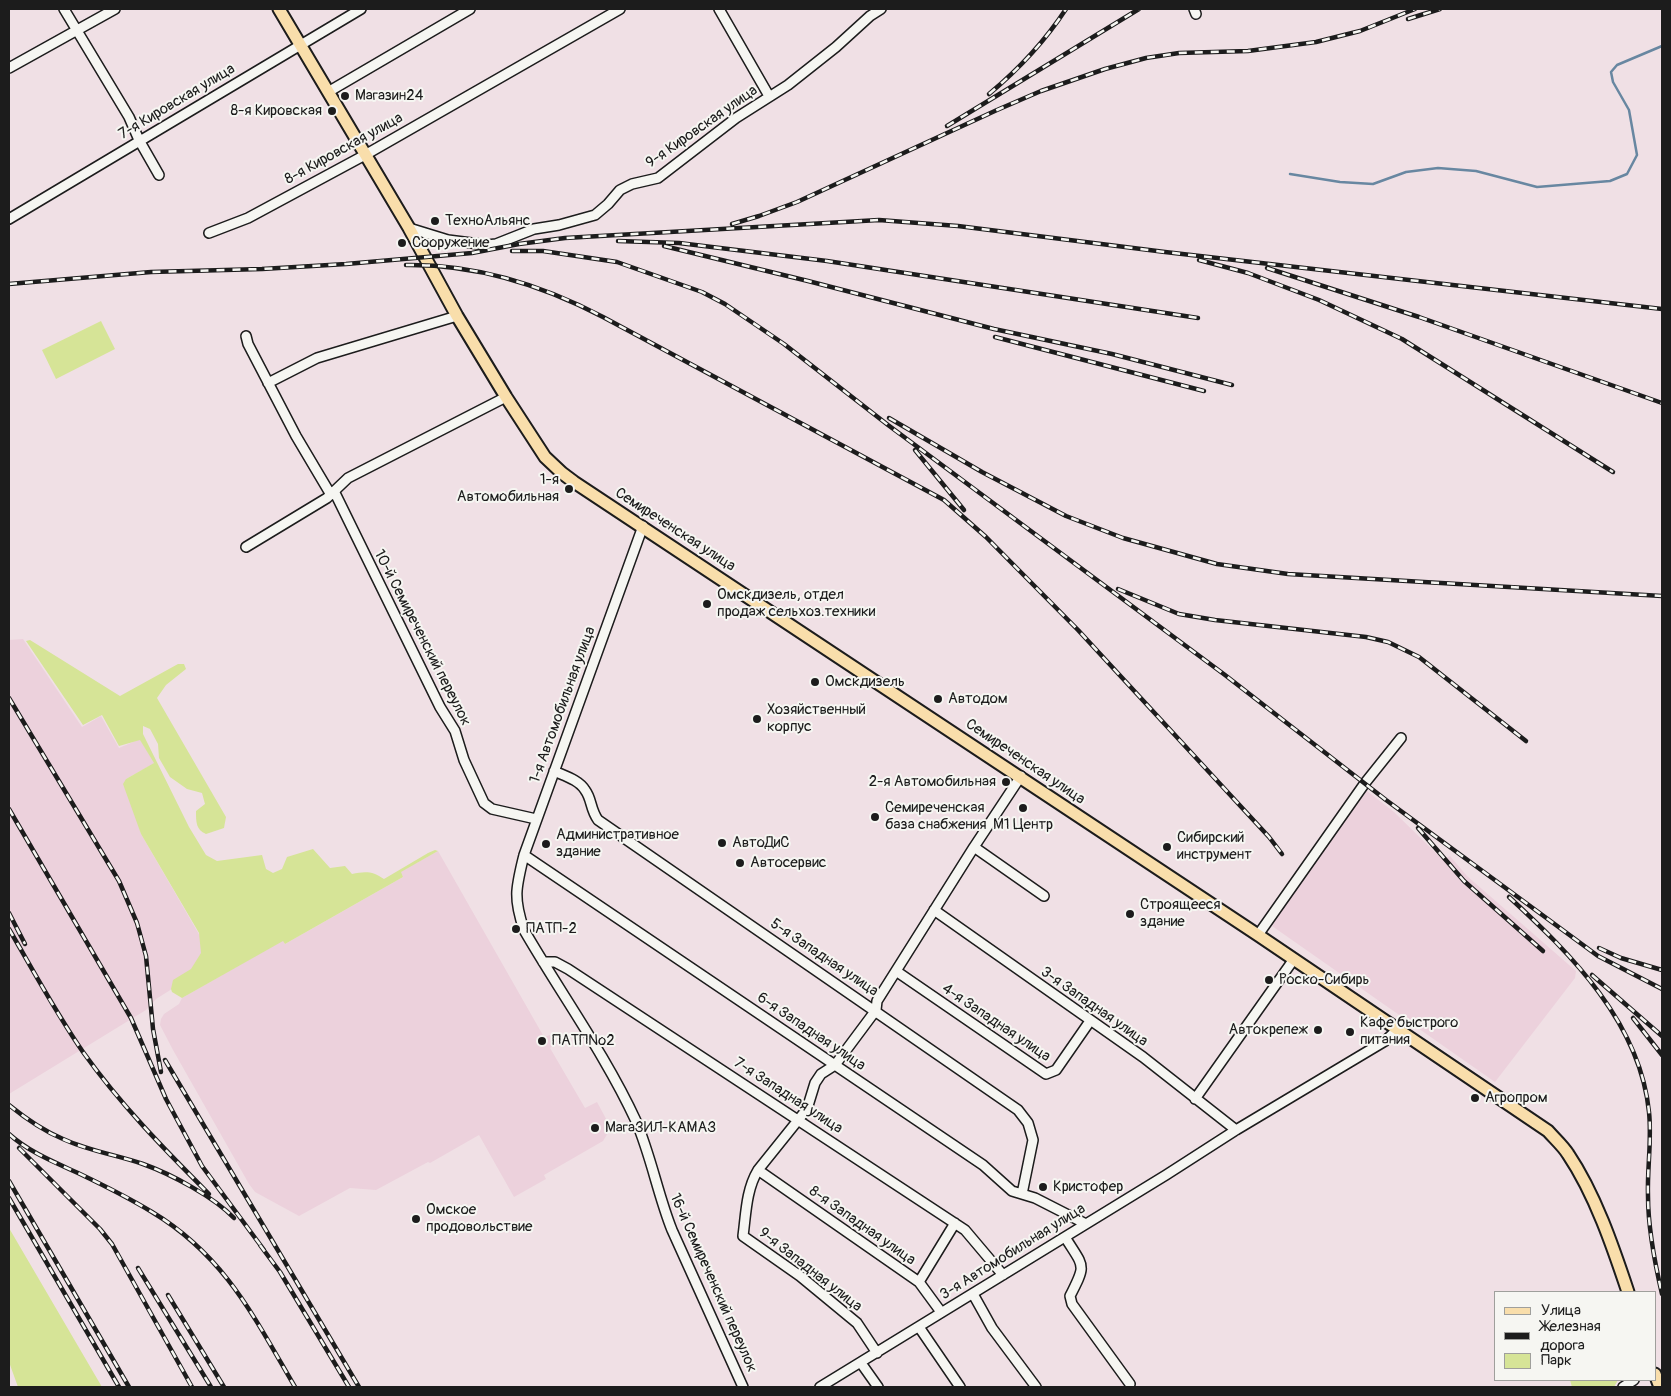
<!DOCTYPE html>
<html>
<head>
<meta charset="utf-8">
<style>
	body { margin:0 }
	#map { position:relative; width:1671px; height:1396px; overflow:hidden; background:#f0e0e5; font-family:Pangolin,sans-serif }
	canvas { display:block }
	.frame { position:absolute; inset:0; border:10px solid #1c1c1c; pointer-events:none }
	.legend { position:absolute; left:1494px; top:1291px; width:162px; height:90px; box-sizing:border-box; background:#f6f6f2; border:1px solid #9f9f9c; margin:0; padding:6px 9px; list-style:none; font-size:15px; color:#1c1c1c }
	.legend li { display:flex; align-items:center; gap:10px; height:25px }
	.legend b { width:25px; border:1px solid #9f9f9c }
</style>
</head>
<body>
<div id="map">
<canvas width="1671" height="1396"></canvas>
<div class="frame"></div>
<ul class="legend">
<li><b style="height:6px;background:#f9deab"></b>Улица</li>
<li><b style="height:6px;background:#1c1c1c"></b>Железная дорога</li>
<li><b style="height:14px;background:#d6e497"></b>Парк</li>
</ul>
</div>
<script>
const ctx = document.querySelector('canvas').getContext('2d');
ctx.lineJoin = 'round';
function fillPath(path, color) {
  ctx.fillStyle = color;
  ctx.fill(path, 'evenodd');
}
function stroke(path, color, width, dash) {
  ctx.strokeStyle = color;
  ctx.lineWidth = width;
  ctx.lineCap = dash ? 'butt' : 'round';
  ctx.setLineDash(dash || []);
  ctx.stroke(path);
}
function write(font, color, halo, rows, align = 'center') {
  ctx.font = font + ' Pangolin,sans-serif';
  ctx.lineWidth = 4;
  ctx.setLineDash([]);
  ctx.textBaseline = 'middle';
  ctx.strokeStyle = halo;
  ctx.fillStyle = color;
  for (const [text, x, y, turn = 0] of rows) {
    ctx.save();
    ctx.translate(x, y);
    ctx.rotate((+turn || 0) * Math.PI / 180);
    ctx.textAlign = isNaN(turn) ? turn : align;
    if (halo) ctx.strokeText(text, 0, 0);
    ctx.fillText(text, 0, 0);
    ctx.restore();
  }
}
fillPath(new Path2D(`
	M23 639 82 727 101 716 119 748 140 739 155 763 126 779 141 834 215 962 156 999 146 1010 9 1094V640Z
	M1367 791 1394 812 1443 860 1450 856 1467 876 1576 971 1575 978 1495 1082 1272 926 1305 874Z
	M438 851 544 1037 550 1035 555 1044 550 1048 585 1108 597 1102 611 1128 603 1141 544 1175 546 1179 514 1197 479 1135 430 1163 428 1162 376 1190 350 1188 299 1216 255 1192 249 1184 173 1050 160 1025 161 1019 164 1014 179 1004 182 998 283 940 285 944 403 877 400 872Z`), '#ecd1dc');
fillPath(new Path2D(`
	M101 321 115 349 56 379 42 350Z
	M30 640 120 696 178 664H184L186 669 166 685 157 698 226 817 224 828 206 834C196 830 196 822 196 811L205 804 202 793 187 789 170 777 159 758 158 744 150 729 143 726V734L189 827 206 855 217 861 262 855 266 869 273 873 282 869 287 857 313 849 330 868 345 866 352 874C365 871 373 871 384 879L428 853 435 850 438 851 401 872 403 877 285 944 283 941 182 998 172 992 171 989 173 980 191 969 201 953 199 933 141 834 123 784 126 779 154 763 140 740 119 746 102 715 83 725 26 641Z
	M9 1228 102 1387H18L9 1362Z
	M1570 1380H1618L1614 1387H1572Z`), '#d6e497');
stroke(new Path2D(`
	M1290 174 1340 182 1373 184 1406 172 1438 168 1476 171 1537 187 1610 181 1627 174 1637 155 1629 110 1613 82 1611 72 1617 65 1662 46`), '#6887a1', 2.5);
const minor = new Path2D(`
	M64 9 129 117 139 140 159 175
	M719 9 769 96
	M1194 9 1196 14
	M9 68 115 9
	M328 92 470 9
	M9 219 361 9
	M409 228 448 240 487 245 496 244 534 229 559 225 595 215 608 204 620 190 632 184 658 178 736 118 788 85 836 47 870 16 881 9
	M209 233 248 218 365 155 620 9
	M246 336 248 344 296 436 331 495
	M268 383 317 358 457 316
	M334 491 440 707 455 731 464 760 484 803 492 809 536 819
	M643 526 524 855C516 888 513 897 524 930 561 994 605 1054 636 1121 651 1156 658 1195 672 1230L743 1387
	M246 547 327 498 348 478 506 397
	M554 771C565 776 579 780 585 790 592 799 590 809 598 820L1018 1110 1028 1123 1033 1140 1022 1194
	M974 847 1044 896
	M524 855 983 1165 1012 1191 1035 1198 1086 1224
	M934 910 1143 1057 1236 1130
	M1258 935 1365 783 1401 738
	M543 962H555L568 969 965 1230 1003 1275
	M896 971 1046 1074 1056 1070 1090 1021
	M1195 1099 1294 959
	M758 1170 919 1282 941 1312
	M1065 1237C1084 1268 1087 1263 1070 1296L1072 1304 1130 1384
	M919 1282 955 1223
	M973 1294 992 1328 1036 1387
	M919 1327 960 1387
	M877 1353 857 1323 800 1276 743 1236C746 1214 746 1190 758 1170L807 1109 815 1083 821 1074 835 1065 876 1010 877 1001 974 847 1021 776
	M861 1363 878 1387
	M820 1387 1166 1175 1236 1130 1385 1041 1397 1030
	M1623 1387 1634 1380`);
const major = new Path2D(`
	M279 9 409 228 457 316 506 397 545 457 562 473 574 482 1258 935 1548 1131C1555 1139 1563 1146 1568 1154 1595 1194 1613 1247 1628 1292
	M1655 1374 1660 1387`);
stroke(minor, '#1c1c1c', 12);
stroke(major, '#1c1c1c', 15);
stroke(minor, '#f6f6f2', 9);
stroke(major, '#f9deab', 11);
const rail = new Path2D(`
	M1408 19 1440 9
	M989 94C1019 69 1045 41 1066 9
	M947 126 1139 9
	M732 224 759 216 797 202 997 110 1041 91 1105 69 1146 58 1179 53 1248 51 1316 42 1360 31 1415 9
	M618 241 679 243 827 261 1198 318
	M664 246 808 281 994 329 1112 354 1232 385
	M512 251H543L617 262 702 292 725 304 784 344 888 425 1225 675 1386 800 1598 956 1662 989
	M1199 260 1248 273 1319 300 1402 339 1613 472
	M406 265C475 264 542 285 603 317L944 500 986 537 1078 630 1269 837 1282 854
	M1267 268 1419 317 1662 403
	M9 284 151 272 262 269 346 264 472 253 519 244 565 238 879 220 958 226 1165 252 1662 309
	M995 337 1204 391
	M889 418 982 472 1066 516 1123 538 1217 564 1288 574 1662 596
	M915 450 964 510
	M1118 589 1179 614 1215 620 1366 637 1388 642 1419 657 1526 741
	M9 698 119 881 137 923 146 956 153 1029 161 1072
	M9 809 131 1018 166 1099 202 1166 264 1250
	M1418 828 1464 881 1543 951
	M1509 897C1572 955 1640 1023 1649 1112 1652 1140 1647 1168 1648 1196 1648 1227 1655 1264 1662 1294
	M9 913 25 944
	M9 929C33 970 56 1013 83 1052 120 1104 164 1149 209 1194
	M1599 948 1621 958 1662 970
	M1592 975 1662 1036
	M1633 1018 1662 1055
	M165 1060 359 1387
	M9 1105C25 1118 44 1131 63 1139 89 1151 117 1155 143 1164 171 1174 214 1197 234 1218
	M9 1134C29 1152 54 1162 78 1173 103 1185 129 1198 152 1212 225 1256 254 1317 295 1387
	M19 1148 100 1229 112 1244 192 1387
	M9 1181 129 1387
	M9 1198 119 1387
	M260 1245 280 1272 349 1387
	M138 1268 211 1387
	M168 1295 224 1387`);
stroke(rail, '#1c1c1c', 4.5);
stroke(rail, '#f6f6f2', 2.5, [8]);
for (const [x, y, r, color] of [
	[345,96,5,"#1c1c1c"],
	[332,111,5,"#1c1c1c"],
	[435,221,5,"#1c1c1c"],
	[402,243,5,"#1c1c1c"],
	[569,489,5,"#1c1c1c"],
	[707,604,5,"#1c1c1c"],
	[815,682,5,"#1c1c1c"],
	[938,699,5,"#1c1c1c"],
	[757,719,5,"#1c1c1c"],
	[1006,782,5,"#1c1c1c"],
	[1023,808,5,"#1c1c1c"],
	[875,817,5,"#1c1c1c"],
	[722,843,5,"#1c1c1c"],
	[546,844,5,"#1c1c1c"],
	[1167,847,5,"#1c1c1c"],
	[740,863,5,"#1c1c1c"],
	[1130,914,5,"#1c1c1c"],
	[516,929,5,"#1c1c1c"],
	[1269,980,5,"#1c1c1c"],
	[1318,1030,5,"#1c1c1c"],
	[1350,1032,5,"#1c1c1c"],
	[542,1041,5,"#1c1c1c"],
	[1475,1098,5,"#1c1c1c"],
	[595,1128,5,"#1c1c1c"],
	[1043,1187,5,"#1c1c1c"],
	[416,1219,5,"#1c1c1c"]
]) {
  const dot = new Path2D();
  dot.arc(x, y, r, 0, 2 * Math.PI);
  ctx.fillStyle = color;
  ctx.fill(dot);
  stroke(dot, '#f6f6f2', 2);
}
write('15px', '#1c1c1c', '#f6f6f2', [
	["Магазин24",355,96],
	["8-я Кировская",322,111,"right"],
	["ТехноАльянс",445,221],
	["Сооружение",412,243],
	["1-я",559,480,"right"],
	["Автомобильная",559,497,"right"],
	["Омскдизель, отдел",717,595],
	["продаж сельхоз.техники",717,612],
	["Омскдизель",825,682],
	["Автодом",948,699],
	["Хозяйственный",767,710],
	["корпус",767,727],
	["2-я Автомобильная",996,782,"right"],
	["Семиреченская",885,808],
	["база снабжения",885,825],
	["М1 Центр",1023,825,"center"],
	["Административное",556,835],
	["здание",556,852],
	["Сибирский",1177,838],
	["инструмент",1177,855],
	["АвтоДиС",732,843],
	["Автосервис",750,863],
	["Строящееся",1140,905],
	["здание",1140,922],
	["ПАТП-2",526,929],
	["Роско-Сибирь",1279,980],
	["Кафе быстрого",1360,1023],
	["питания",1360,1040],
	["Автокрепеж",1308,1030,"right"],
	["ПАТП№2",552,1041],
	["Агропром",1485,1098],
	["МагаЗИЛ-КАМАЗ",605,1128],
	["Кристофер",1053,1187],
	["Омское",426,1210],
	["продовольствие",426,1227]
], 'left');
write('15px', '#1c1c1c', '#f6f6f2', [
	["7-я Кировская улица",177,102,-31],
	["9-я Кировская улица",702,127,-35],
	["8-я Кировская улица",344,149,-29],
	["Семиреченская улица",675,530,33],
	["10-й Семиреченский переулок",422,638,63],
	["1-я Автомобильная улица",563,705,-70],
	["Семиреченская улица",1025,762,34],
	["5-я Западная улица",824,958,34],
	["3-я Западная улица",1094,1007,35],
	["4-я Западная улица",996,1023,34],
	["6-я Западная улица",811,1032,34],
	["7-я Западная улица",788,1096,33],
	["8-я Западная улица",862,1226,35],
	["3-я Автомобильная улица",1013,1252,-32],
	["9-я Западная улица",810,1270,38],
	["16-й Семиреченский переулок",713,1283,66]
]);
</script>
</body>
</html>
